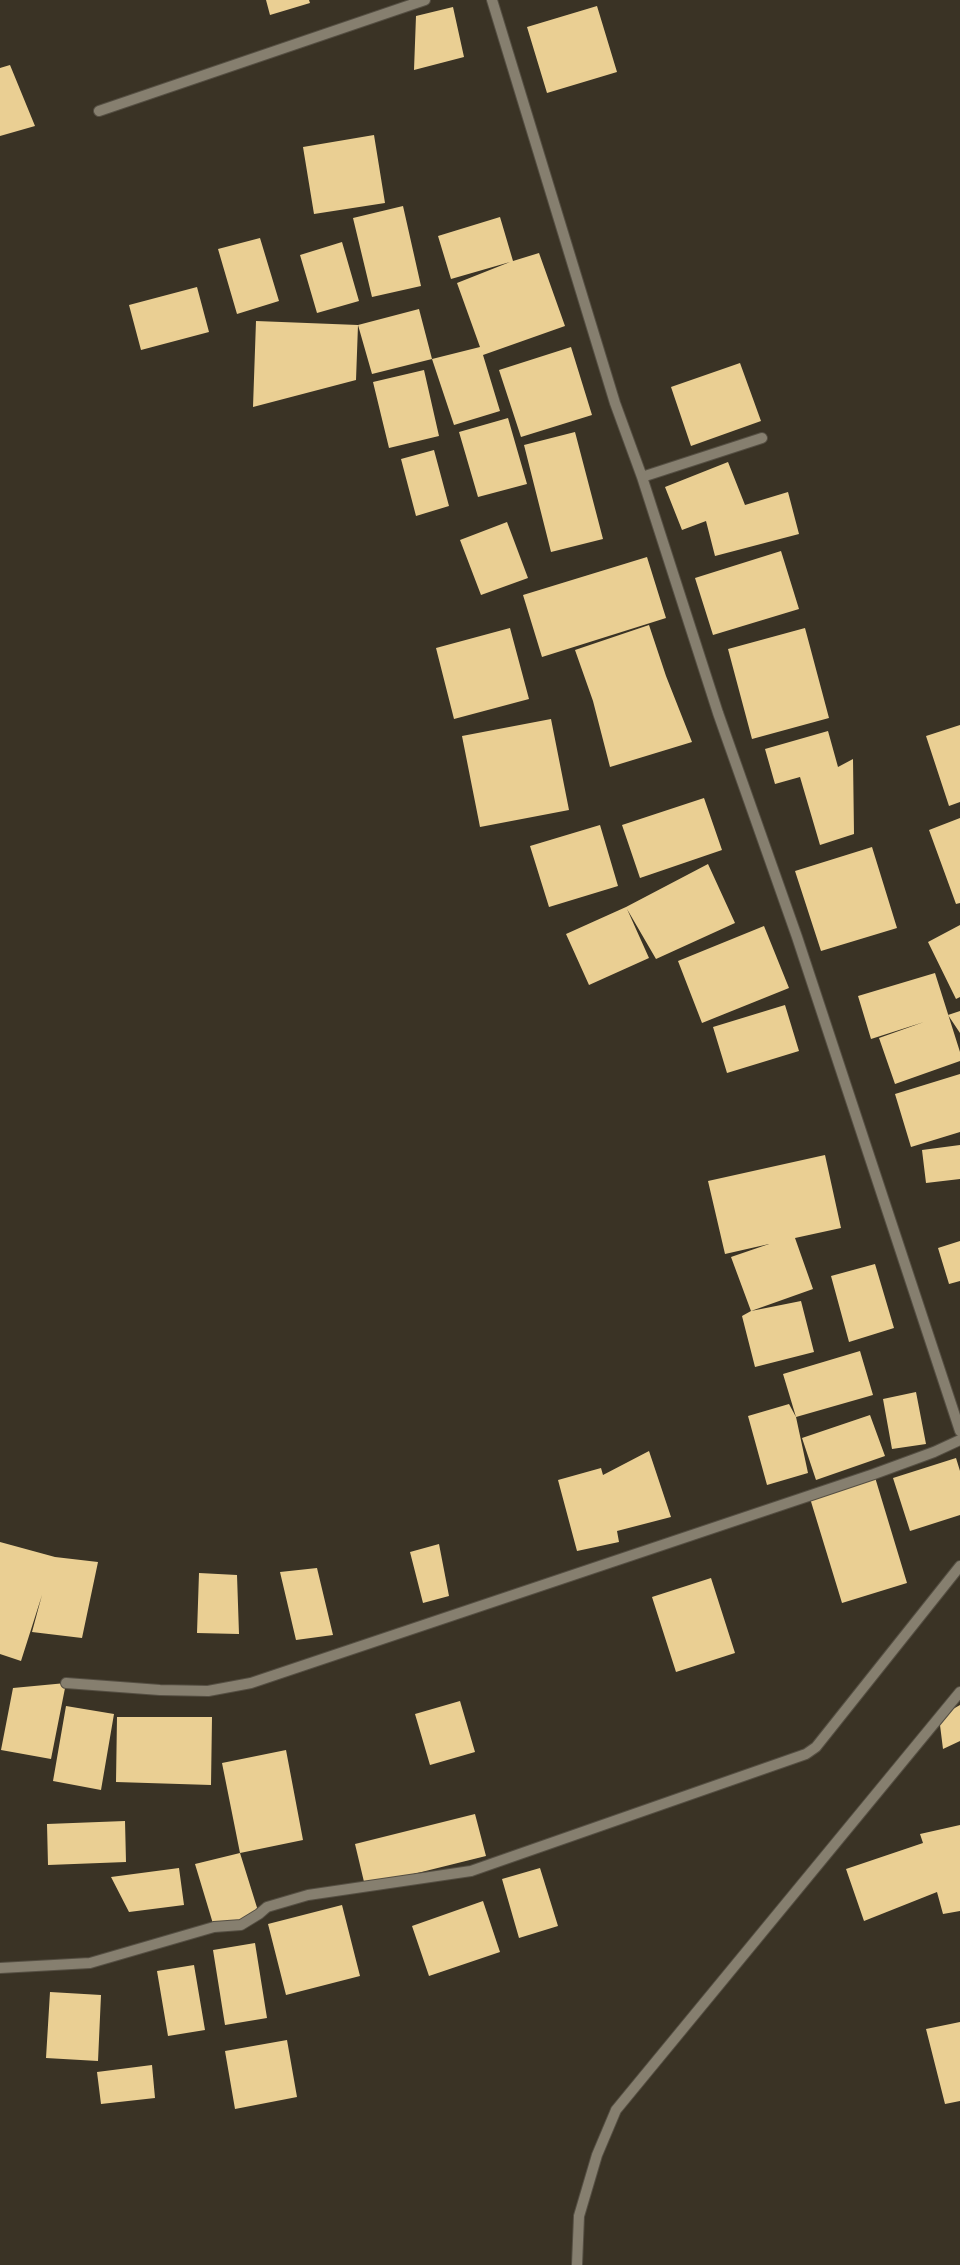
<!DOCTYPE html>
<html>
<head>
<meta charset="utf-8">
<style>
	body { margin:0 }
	canvas { display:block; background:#3a3325 }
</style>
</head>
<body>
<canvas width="960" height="2265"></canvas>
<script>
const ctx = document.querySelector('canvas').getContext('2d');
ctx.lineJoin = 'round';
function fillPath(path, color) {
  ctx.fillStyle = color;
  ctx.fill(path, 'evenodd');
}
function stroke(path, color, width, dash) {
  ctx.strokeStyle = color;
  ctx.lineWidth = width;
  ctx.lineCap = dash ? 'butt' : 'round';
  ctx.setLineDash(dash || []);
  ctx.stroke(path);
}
fillPath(new Path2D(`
	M266 0H309L310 3 270 15Z
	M597 6 617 72 547 93 527 27Z
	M453 7 464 57 414 70 416 16Z
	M10 65 35 126 0 136V68Z
	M374 135 385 203 314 214 303 147Z
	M403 206 421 286 372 297 353 218Z
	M500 217 513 261 539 253 565 326 483 355 500 411 454 425 432 359 480 347 457 283 510 262 451 279 438 236Z
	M260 238 279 301 237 314 218 249Z
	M342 242 359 301 317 313 300 255Z
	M197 287 209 332 141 350 129 305Z
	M419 309 432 359 372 374 358 325Z
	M256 321 358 325 356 380 253 407Z
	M571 347 592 415 521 437 499 370Z
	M740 363 761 421 691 446 671 387Z
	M424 370 439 436 389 448 373 382Z
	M508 418 527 484 478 497 459 432Z
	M575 432 603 539 551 552 524 445Z
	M434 450 449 506 416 516 401 459Z
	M728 462 745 505 788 492 799 534 715 556 706 521 682 530 665 487Z
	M507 522 528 578 481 595 460 540Z
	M781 551 799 609 713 635 695 578Z
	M647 557 666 618 542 657 523 595Z
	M649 625 666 676 692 742 610 767 593 701 575 650Z
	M510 628 529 699 454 719 436 648Z
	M805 628 829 718 752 739 728 649Z
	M551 719 569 810 480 827 462 736Z
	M960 725V802L949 806 926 736Z
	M828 731 838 767 853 759 854 834 820 845 800 777 775 784 765 749Z
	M704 798 722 850 640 878 622 825Z
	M960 818V903L956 904 929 830Z
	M600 825 618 886 549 907 530 846Z
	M872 847 897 928 821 951 795 871Z
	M708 864 735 923 656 959 627 909 649 958 589 985 566 934 626 907Z
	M960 925V997L956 999 928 942Z
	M764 926 789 988 702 1023 678 961Z
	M935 973 960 1052V1061L895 1084 879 1038 924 1022 871 1039 858 996Z
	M785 1005 799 1051 727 1073 713 1027Z
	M960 1011V1033L948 1015Z
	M960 1074V1132L911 1147 895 1094Z
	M960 1145V1179L926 1183 922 1150Z
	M825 1155 841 1228 795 1238 813 1289 751 1311 801 1301 814 1352 755 1367 742 1316 751 1311 731 1257 769 1244 725 1254 708 1181Z
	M960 1241V1281L949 1284 938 1248Z
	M875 1264 894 1328 849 1342 831 1276Z
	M860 1351 873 1395 796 1417 783 1374Z
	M916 1392 926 1444 892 1449 883 1399Z
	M789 1404 796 1417 808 1473 767 1485 748 1416Z
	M870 1415 885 1456 816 1480 802 1438Z
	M649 1451 671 1517 617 1531 619 1542 577 1551 558 1480 601 1468 603 1475Z
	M956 1458 960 1471V1515L910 1531 893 1478Z
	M874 1474 907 1583 842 1603 809 1495Z
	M0 1542 55 1557 98 1562 82 1638 32 1632 42 1595 21 1661 0 1654Z
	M439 1544 449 1596 423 1603 410 1552Z
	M317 1568 333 1635 296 1640 280 1572Z
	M199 1573 237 1575 239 1634 197 1633Z
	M711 1578 735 1653 676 1672 652 1597Z
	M66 1683 51 1759 1 1750 13 1688Z
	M460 1701 475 1752 430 1765 415 1714Z
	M960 1705V1741L943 1749 939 1717Z
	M66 1706 114 1714 101 1790 53 1781Z
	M117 1717H212L211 1785 116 1782Z
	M286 1750 303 1840 240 1853 259 1914 214 1927 195 1864 240 1853 222 1763Z
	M475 1814 486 1856 365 1886 355 1844Z
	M125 1821 126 1862 48 1865 47 1824Z
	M960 1825V1911L943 1914 937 1892 864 1921 846 1869 923 1843 920 1834Z
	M179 1868 184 1905 129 1912 111 1877Z
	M540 1868 558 1926 519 1938 502 1879Z
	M483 1901 500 1952 429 1976 412 1926Z
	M342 1905 360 1976 286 1995 268 1924Z
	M255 1943 267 2018 225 2025 213 1950Z
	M194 1965 205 2030 168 2036 157 1971Z
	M50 1992 101 1995 98 2061 46 2058Z
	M960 2022V2101L945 2104 926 2029Z
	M287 2040 297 2097 235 2109 225 2051Z
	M152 2065 155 2098 101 2104 97 2072Z`), '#eacf93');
const minor = new Path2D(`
	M492 0 615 403 642 477 718 713 797 937 960 1431
	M99 111 425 0
	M642 477 762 438
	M66 1683 160 1690 208 1691 251 1683 874 1474 934 1452 960 1440
	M0 1968 90 1963 214 1927 241 1925 259 1914 267 1907 308 1895 471 1871 806 1754 816 1747 960 1566
	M577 2265 579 2216 597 2155 616 2110 960 1692`);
stroke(minor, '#554f43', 12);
stroke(minor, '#867f6f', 10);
</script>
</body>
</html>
